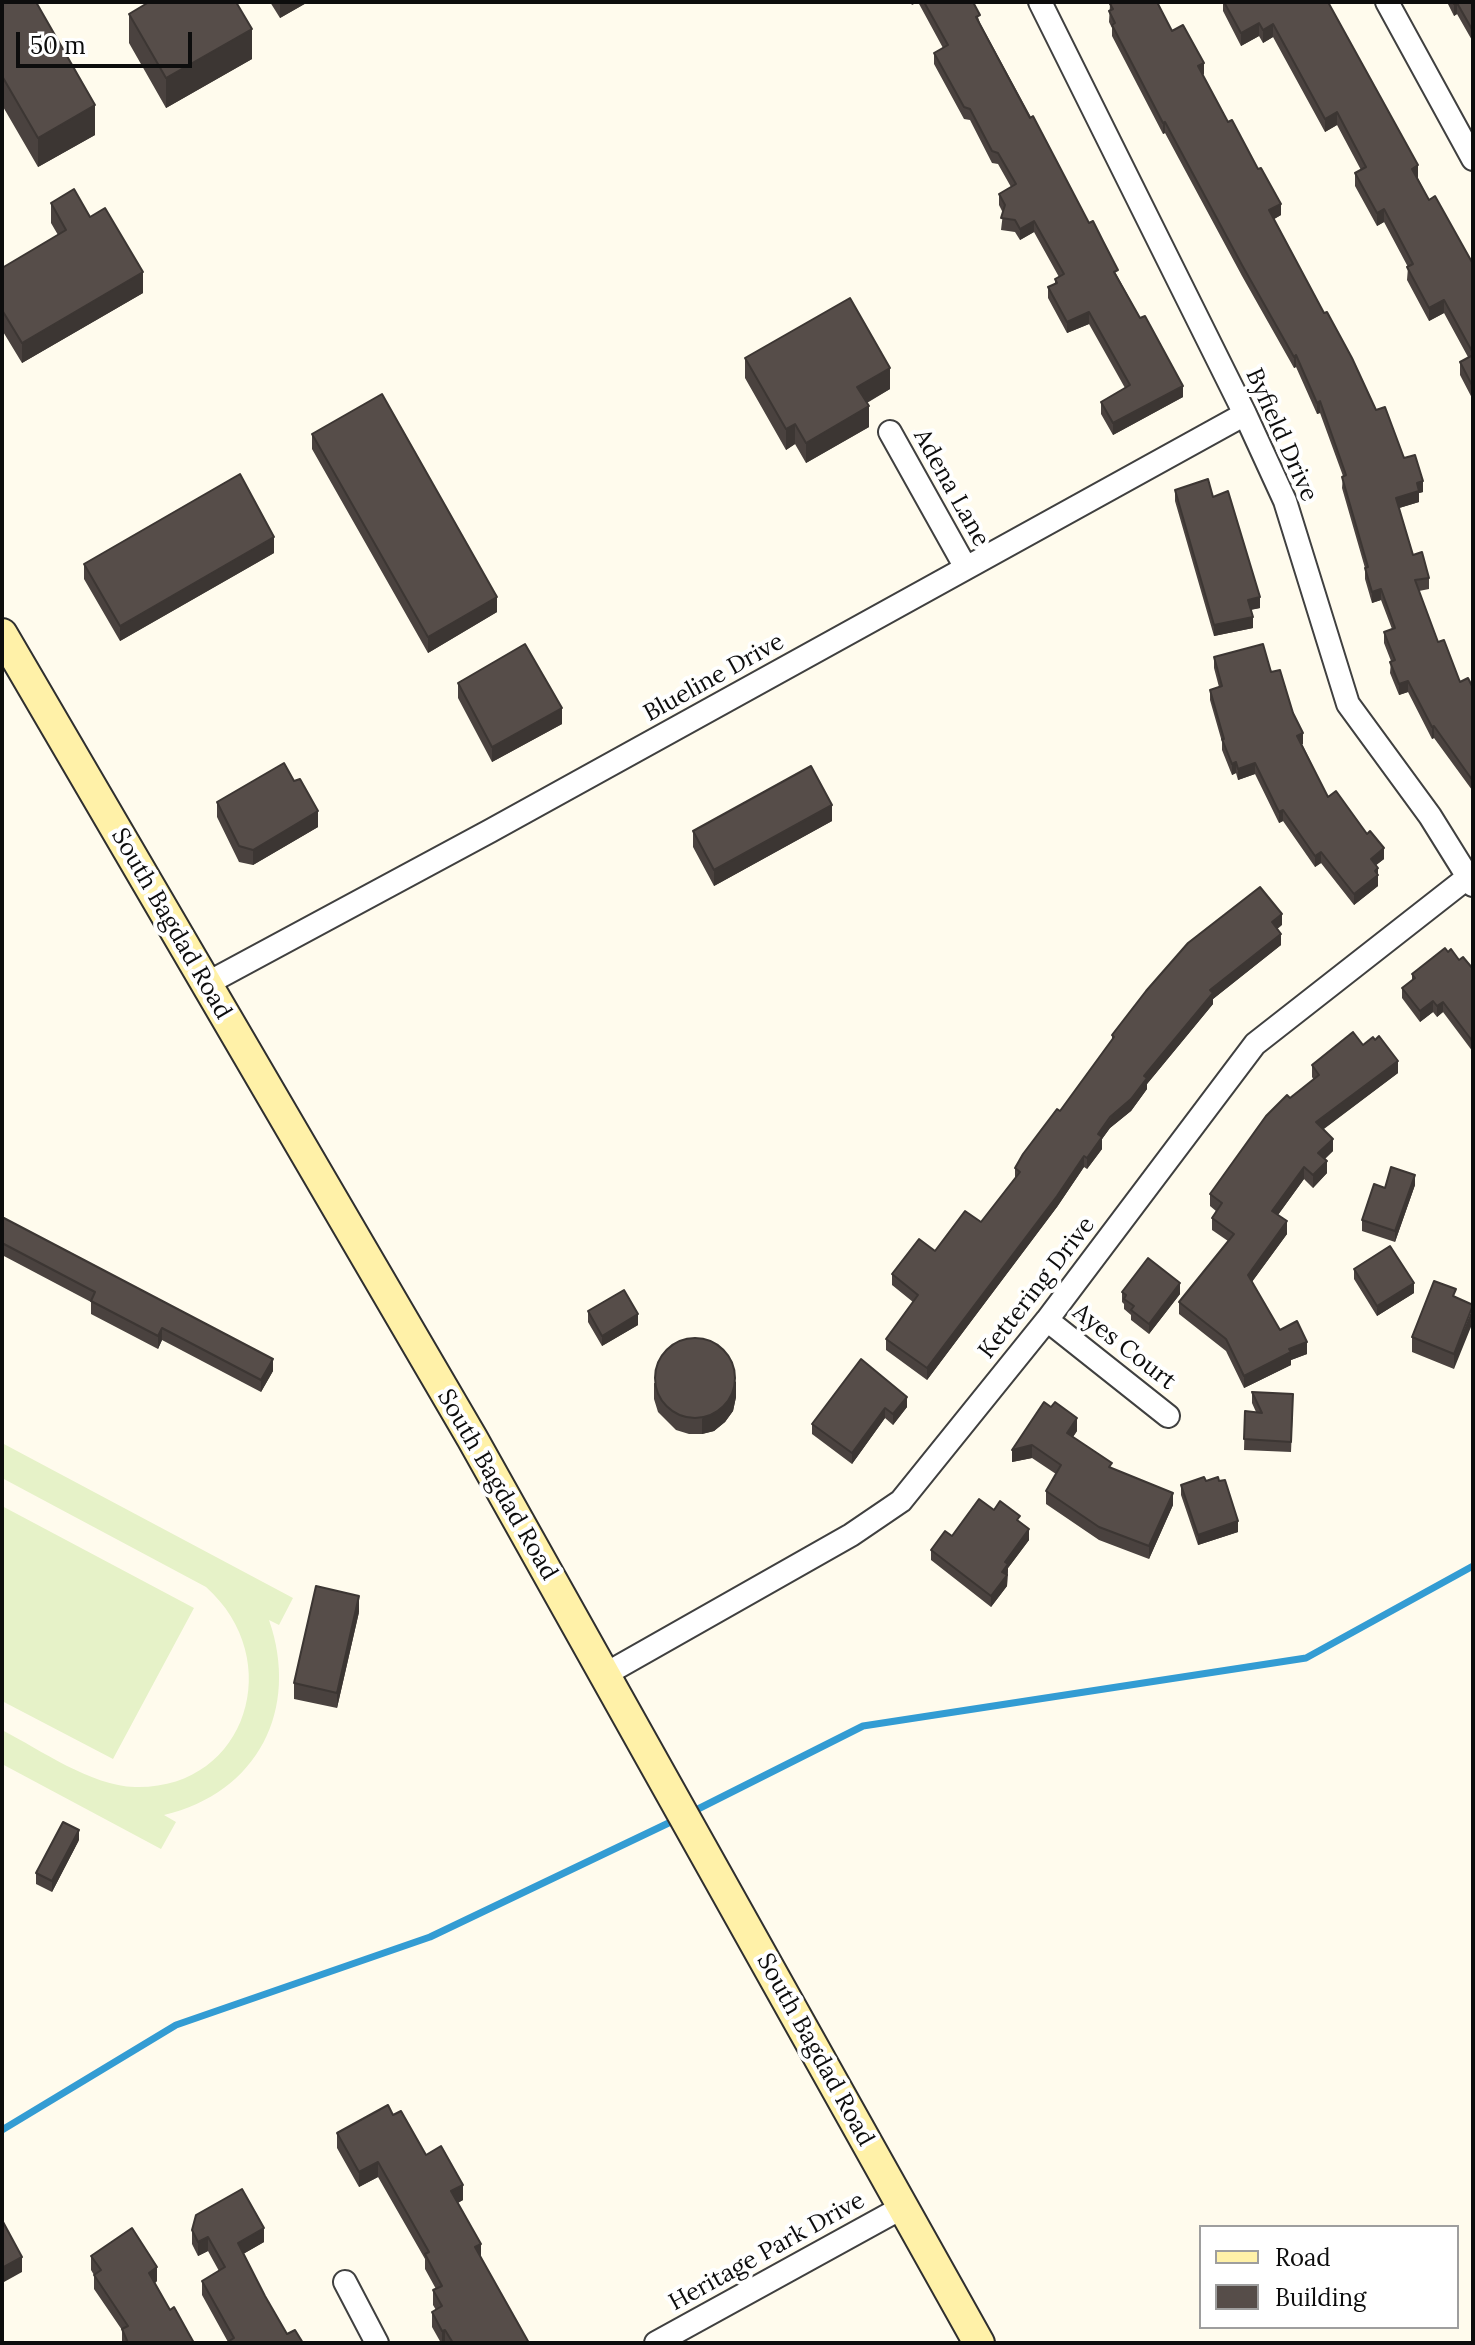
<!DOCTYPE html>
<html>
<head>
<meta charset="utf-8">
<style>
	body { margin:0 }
	#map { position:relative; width:1475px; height:2345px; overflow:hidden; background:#fffbed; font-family:Lora,serif }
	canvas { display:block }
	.frame { position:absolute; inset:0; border:4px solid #0d0d0d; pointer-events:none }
	.legend { position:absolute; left:1199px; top:2225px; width:260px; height:104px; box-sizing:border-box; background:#fff; border:2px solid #9e9e9e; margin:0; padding:10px 14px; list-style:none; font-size:24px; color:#0d0d0d }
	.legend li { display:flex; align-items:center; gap:16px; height:40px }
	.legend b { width:40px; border:2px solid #9e9e9e }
	.scale { position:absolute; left:16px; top:32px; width:176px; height:36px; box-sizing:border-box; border:4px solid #0d0d0d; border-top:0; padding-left:10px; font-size:24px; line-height:28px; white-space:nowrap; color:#0d0d0d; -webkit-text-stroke:6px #fff; paint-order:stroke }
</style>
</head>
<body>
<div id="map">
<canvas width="1475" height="2345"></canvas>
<div class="frame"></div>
<ul class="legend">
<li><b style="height:10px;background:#fff1a8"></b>Road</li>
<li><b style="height:22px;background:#564d49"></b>Building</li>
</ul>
<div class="scale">50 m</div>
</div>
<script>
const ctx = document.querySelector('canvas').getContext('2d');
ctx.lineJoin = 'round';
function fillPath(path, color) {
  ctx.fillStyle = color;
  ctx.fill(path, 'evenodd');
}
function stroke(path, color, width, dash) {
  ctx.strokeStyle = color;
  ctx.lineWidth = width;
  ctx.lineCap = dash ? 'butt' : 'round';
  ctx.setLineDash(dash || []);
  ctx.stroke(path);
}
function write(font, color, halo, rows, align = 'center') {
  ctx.font = font + ' Lora,serif';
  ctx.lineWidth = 8;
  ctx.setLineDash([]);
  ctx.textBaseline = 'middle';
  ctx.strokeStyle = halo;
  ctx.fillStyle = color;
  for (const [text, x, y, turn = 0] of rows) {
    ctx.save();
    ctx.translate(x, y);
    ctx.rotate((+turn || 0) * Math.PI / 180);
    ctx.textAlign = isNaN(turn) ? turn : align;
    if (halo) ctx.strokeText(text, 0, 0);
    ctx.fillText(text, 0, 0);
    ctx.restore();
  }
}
fillPath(new Path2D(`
	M2 1443 293 1598 279 1625 269 1620C300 1709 258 1793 164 1815L176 1822 161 1849 2 1764V1730C41 1750 91 1786 135 1787 246 1790 288 1660 206 1587L2 1478Z
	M2 1506 194 1608 113 1759 2 1701Z`), '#e6f2c8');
stroke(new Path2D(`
	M692 1812 863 1726 1306 1658 1473 1566
	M2 2130 176 2025 430 1937 677 1819`), '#339cd3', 7);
const minor = new Path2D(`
	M1040 2 1245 414 1285 501 1348 704 1430 816 1473 885
	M1387 2 1473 159
	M890 432 966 568
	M206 984 490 831 1245 414
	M1047 1320 1168 1416
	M604 1675 851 1535 901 1501 1047 1320 1255 1044 1467 878
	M345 2282 377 2343
	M656 2343 903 2207`);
const secondary = new Path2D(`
	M2 634 472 1438 979 2343`);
stroke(minor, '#404040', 26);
stroke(secondary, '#2f2f2f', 34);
stroke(minor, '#fff', 22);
stroke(secondary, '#fff1a8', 30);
fillPath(new Path2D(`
	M2 2 95 135 38 167 2 105Z
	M270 2H308L280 18Z
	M910 2H973L980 23 1183 397 1113 435 1101 414V402L1125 388 1089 324 1067 333 1048 298V287L1055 284V279L1059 277 1034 232 1020 240 1015 232 1001 230 1003 213 999 205V194L1011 187 998 164 992 163 970 120 964 119 934 64V53L943 48 918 2 912 5Z
	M1223 2H1328L1429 200 1473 264V400L1460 375V362L1468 357 1444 313 1429 321 1407 280 1408 267 1384 222 1377 226 1355 186V173L1361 170 1337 125 1325 132 1273 37 1263 43 1259 36 1241 46 1223 11Z
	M1447 2H1473V42L1457 14 1454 16Z
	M1110 4 1172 31 1204 74 1203 75 1228 122 1281 215 1274 219 1376 410 1423 492 1419 493V502L1399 508 1413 555 1429 578V589L1419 591 1438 642 1460 682 1473 688V796L1472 790 1434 738 1432 739 1408 692 1399 695 1390 673 1391 661 1384 643V632L1392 629 1381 600 1372 603 1365 579V568L1342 488 1343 476 1320 413 1317 414 1296 367 1294 368 1242 276 1165 133 1163 134 1112 36V28L1109 22Z
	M129 14 252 59 166 108 129 43Z
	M51 203 90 217 143 293 22 363 2 330V268L58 235 51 223Z
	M745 358 890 389 867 403 869 427 806 463 795 444 786 450 745 378Z
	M312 434 497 612 428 653 312 449Z
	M1175 490 1213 497 1260 608 1251 610 1253 628 1214 636 1175 501Z
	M274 553 120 641 84 579V564Z
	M1214 657 1271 672 1303 744H1302L1328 797 1384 859 1376 865 1378 868V886L1354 905 1321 863 1315 867 1283 821 1279 823 1255 774 1238 780 1236 773 1232 775 1222 750V742L1210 700V690L1219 687 1214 668Z
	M458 683 562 724 492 762 458 698Z
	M217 802 318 827 253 865 239 862 217 817Z
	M832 821 714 886 693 847V831Z
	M1282 925 1277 929 1281 945 1213 999V1004L1147 1084V1089L1131 1111 1110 1128 1102 1139V1149L1087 1169 1084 1167 1057 1207 927 1380 886 1350V1339L913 1302 892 1285V1274L935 1251 981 1222 1015 1178V1168L1060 1111 1112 1040V1035Z
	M1448 952 1473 969V1052L1443 1012 1437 1017 1433 1012 1420 1022 1402 998V988L1412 980V974Z
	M1363 1045 1398 1073 1323 1129 1333 1151 1325 1159 1327 1173 1313 1188 1304 1179 1278 1215 1287 1234 1252 1282 1280 1330 1307 1354 1291 1360V1365L1244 1388 1226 1351 1179 1314V1302L1228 1241 1212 1230V1218L1216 1211 1210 1206V1194L1290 1098 1314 1080 1312 1077V1065Z
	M1415 1185 1395 1242 1362 1231V1220L1385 1188Z
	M2 1217 273 1371 261 1392 162 1340 158 1349 91 1314V1302L2 1255Z
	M1354 1269 1414 1293 1377 1316 1354 1279Z
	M1122 1292 1180 1294 1149 1334 1131 1320V1315L1124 1309V1304L1122 1302Z
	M1456 1297 1454 1369 1412 1352V1337Z
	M588 1311 638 1325 602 1346 588 1322Z
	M861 1359 907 1407 893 1425 885 1418 852 1464 812 1434V1424Z
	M654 1383 736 1397 733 1411 725 1422 714 1431 702 1434H689L676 1430 658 1412 654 1399Z
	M1252 1392 1293 1405 1291 1452 1244 1450 1245 1411 1256 1412 1252 1403Z
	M1077 1431 1073 1437 1112 1468 1173 1505 1149 1559 1099 1540 1046 1504V1491L1056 1474 1032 1458 1012 1462V1450Z
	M1181 1485 1238 1532 1198 1545 1181 1495Z
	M994 1510 1020 1522 1029 1540 1008 1568 1007 1586 991 1607 931 1560V1550Z
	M359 1612 337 1708 294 1699V1683Z
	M79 1840 52 1892 36 1884V1873Z
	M393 2115 463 2200 458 2203 481 2257 529 2343H441L432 2327V2312L436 2310 433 2305V2290L436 2289 425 2269V2259L378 2177 359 2187 337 2148V2133Z
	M192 2230 264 2242 243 2254 265 2296 287 2334 228 2342 202 2295V2281L219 2271 208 2251 198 2256 192 2244Z
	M91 2256 157 2281 155 2283 170 2310 194 2343H122V2330L94 2289V2275L91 2270Z`), '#4a423f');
fillPath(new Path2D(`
	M280 2H308L280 18Z
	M1457 3V14L1454 16V4Z
	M1259 23V36L1241 46V33Z
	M1273 24V37L1263 43V30Z
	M252 29V59L166 108V78Z
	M1204 63V74L1198 77V66Z
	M95 105V135L38 167V138Z
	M1337 112V125L1325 132V119Z
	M1165 122V133L1163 134V123Z
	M1418 165V178L1412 182V169Z
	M1281 204V215L1269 222V210Z
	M1384 209V222L1377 226V213Z
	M1034 221V232L1020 240V229Z
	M143 272V293L22 363V343Z
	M1444 300V313L1429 321V308Z
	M1089 312V324L1067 333V322Z
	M1296 355V367L1294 368V357Z
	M890 368V389L857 408V387Z
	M1183 386V397L1113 435V423Z
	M1320 401V413L1317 414V403Z
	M869 406V427L806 463V443Z
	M795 424V444L786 450V429Z
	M1423 481V492L1419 493V502L1396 509V498L1417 483Z
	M274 537V553L120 641V626Z
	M1381 589V600L1372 603V592Z
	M497 597V612L428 653V637Z
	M1260 597V608L1248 610V600Z
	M1253 617V628L1214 636V625Z
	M1408 681V692L1399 695V684Z
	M562 708V724L492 762V747Z
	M1434 726V738L1432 739V727Z
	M1303 733V744L1297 746V736Z
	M1236 762V773L1232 775V764Z
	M1255 763V774L1238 780V769Z
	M832 805V821L714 886V870Z
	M1283 810V821L1279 823V812Z
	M318 811V827L253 865V850Z
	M1384 848V859L1371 869V859Z
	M1321 852V863L1315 867V856Z
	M1378 868V886L1354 905V894Z
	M1282 914V925L1272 933V922Z
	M1281 934V945L1213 999V1004L1147 1084V1089L1131 1111 1110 1128 1102 1139V1149L1087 1169V1158L1098 1134 1144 1076 1210 990Z
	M1433 1001V1012L1420 1022V1011Z
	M1443 1002V1012L1437 1017V1006Z
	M1398 1061V1073L1316 1135V1122Z
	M1333 1139V1151L1318 1165V1153Z
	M1084 1156V1167L1057 1207 927 1380V1368Z
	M1327 1161V1173L1313 1188V1175Z
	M1304 1167V1179L1272 1223V1211Z
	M1415 1175V1185L1395 1242V1231Z
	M1287 1221V1234L1248 1287V1275Z
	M1180 1283V1294L1149 1334V1324Z
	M1414 1283V1293L1377 1316V1306Z
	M1473 1307V1322L1454 1369V1354Z
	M638 1314V1325L602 1346V1336Z
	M162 1328V1340L158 1349V1336Z
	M1307 1342V1354L1291 1360V1365L1244 1388V1376L1289 1349Z
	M273 1359V1371L261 1392V1380Z
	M736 1381V1397L733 1411 725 1422 714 1431 702 1434V1419Z
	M907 1397V1407L893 1425V1414Z
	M885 1408V1418L852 1464V1453Z
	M1077 1418V1431L1067 1445V1433Z
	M1032 1445V1458L1012 1462V1450Z
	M1173 1493V1505L1149 1559V1546Z
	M1238 1521V1532L1198 1545V1535Z
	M1029 1529V1540L1008 1568 1007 1586 991 1607V1596L1002 1572 1005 1562Z
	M359 1596V1612L337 1708V1693Z
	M79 1830V1840L52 1892V1881Z
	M378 2162V2177L359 2187V2172Z
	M463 2185V2200L451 2206V2191Z
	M264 2228V2242L238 2257V2243Z
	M208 2237V2251L198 2256V2242Z
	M481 2244V2259L475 2247Z
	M22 2257V2272L4 2282V2293L2 2294V2268Z
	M157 2267V2281L149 2287V2273Z
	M445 2330V2343H442V2331Z`), '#3c3633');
const building = new Path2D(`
	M2 2H36L95 105 38 138 2 76Z
	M149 2H236L252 29 166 78 129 14Z
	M924 2H973L980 15 976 17 1030 118 1033 116 1089 223 1093 221 1103 241 1118 270 1114 272 1140 318 1145 316 1183 386 1113 423 1101 402 1130 385 1089 312 1067 322 1048 287 1057 283 1055 279 1064 274 1034 221 1020 229 1015 220 1001 218 1005 205 999 194 1016 184 998 153 992 151 970 109 964 107 934 53 948 45Z
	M1114 2H1157L1172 31 1183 25 1204 63 1198 66 1228 122 1232 120 1258 169 1261 168 1281 204 1269 210 1324 313 1327 312 1352 358 1376 410 1385 407 1404 458 1415 455 1423 481 1417 483 1419 491 1396 498 1413 555 1422 552 1429 578 1415 580 1438 642 1444 640 1460 682 1468 678 1473 688V781L1434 726 1432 727 1408 681 1399 684 1390 662 1395 660 1384 632 1395 628 1381 589 1372 592 1365 568 1368 567 1342 477 1346 475 1320 401 1317 403 1296 355 1294 357 1242 265 1165 122 1163 123 1112 25 1115 23 1109 11 1113 9 1110 4Z
	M1224 2H1328L1418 165 1412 169 1429 200 1435 196 1473 264V353L1444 300 1429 308 1407 267 1413 264 1384 209 1377 213 1355 173 1366 167 1337 112 1325 119 1273 24 1263 30 1259 23 1241 33Z
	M1453 2H1473V31L1457 3 1454 4Z
	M74 189 90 217 105 208 143 272 22 343 2 310V268L66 230 51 203Z
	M850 298 890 368 857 387 869 406 806 443 795 424 786 429 745 358Z
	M1473 355V387L1460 362Z
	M382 394 497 597 428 637 312 434Z
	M240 474 274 537 120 626 84 564Z
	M1208 479 1213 497 1228 491 1260 597 1248 600 1253 617 1214 625 1175 490Z
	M525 644 562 708 492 747 458 683Z
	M1263 644 1271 672 1280 670 1293 713 1303 733 1297 736 1328 797 1336 791 1367 834 1370 831 1384 848 1371 859 1378 868 1375 871 1378 875 1354 894 1321 852 1315 856 1283 810 1279 812 1255 763 1238 769 1236 762 1232 764 1222 739H1224L1210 690 1222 686 1214 657Z
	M284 763 294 781 300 779 318 811 253 850 239 846 217 802Z
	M811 766 832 805 714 870 693 831Z
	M1260 887 1282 914 1272 922 1281 934 1210 990 1213 993 1144 1076 1147 1078 1131 1099 1110 1117 1098 1134 1102 1137 1087 1158 1084 1156 1057 1196 927 1368 886 1339 918 1295 892 1274 919 1239 935 1251 965 1211 981 1222 1020 1172 1015 1168 1023 1154 1057 1109 1060 1111 1114 1037 1112 1035 1146 991 1188 943Z
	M1445 948 1448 952 1451 949 1459 960 1463 957 1473 969V1042L1443 1002 1437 1006 1433 1001 1420 1011 1402 988 1415 978 1412 974Z
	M1353 1032 1363 1045 1373 1037 1375 1040 1379 1036 1398 1061 1316 1122 1333 1139 1318 1153 1327 1161 1313 1175 1304 1167 1272 1211 1287 1221 1248 1275 1280 1330 1297 1321 1307 1342 1289 1349 1291 1352 1244 1376 1226 1339 1179 1302 1234 1234 1212 1218 1222 1203 1210 1194 1266 1116 1287 1095 1290 1098 1319 1075 1312 1065Z
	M1391 1167 1415 1175 1395 1231 1362 1220 1374 1184 1385 1188Z
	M2 1217 273 1359 261 1380 162 1328 158 1336 91 1301 95 1292 2 1243Z
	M1390 1246 1414 1283 1377 1306 1354 1269Z
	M1148 1258 1180 1283 1149 1324 1131 1310 1134 1306 1124 1299 1126 1295 1122 1292Z
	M1434 1281 1456 1289 1453 1296 1473 1305 1454 1354 1412 1337Z
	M624 1290 638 1314 602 1336 588 1311Z
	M655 1378a40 40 0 1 1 80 0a40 40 0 1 1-80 0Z
	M861 1359 907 1397 893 1414 885 1408 852 1453 812 1424Z
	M1252 1392 1293 1394 1291 1442 1244 1439 1245 1411 1262 1413Z
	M1044 1402 1051 1407 1055 1402 1077 1418 1067 1433 1112 1463 1109 1467 1173 1493 1149 1546 1099 1527 1046 1491 1061 1465 1032 1445 1012 1450Z
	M1204 1477 1206 1481 1218 1477 1219 1481 1225 1480 1238 1521 1198 1535 1181 1485Z
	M979 1499 994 1510 1000 1501 1020 1516 1017 1520 1029 1529 1005 1562 1008 1564 1002 1572 1007 1575 991 1596 931 1550 945 1531 952 1536Z
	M316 1586 359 1596 337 1693 294 1683Z
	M63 1822 79 1830 52 1881 36 1873Z
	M388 2105 393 2115 401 2111 426 2155 441 2146 463 2185 451 2191 481 2244 475 2247 529 2343H453L445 2330 442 2331 432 2312 442 2306 433 2290 442 2286 425 2254 429 2252 378 2162 359 2172 337 2133Z
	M242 2189 264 2228 238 2243 265 2296 287 2334 295 2330 303 2343H226L234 2338 202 2281 225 2267 208 2237 198 2242 192 2230 196 2215Z
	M2 2220 22 2257 2 2268Z
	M132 2228 157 2267 149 2273 170 2310 174 2307 194 2343H128L122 2329 128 2326 94 2275 101 2270 91 2256Z`);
fillPath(building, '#564d49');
stroke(building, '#3c3633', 2);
write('24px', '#0d0d0d', '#fff', [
	["Byfield Drive",1281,435,66],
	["Adena Lane",951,488,61],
	["Blueline Drive",714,678,-29],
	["South Bagdad Road",171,924,60],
	["Kettering Drive",1037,1288,-52],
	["Ayes Court",1124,1347,38],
	["South Bagdad Road",497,1485,60],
	["South Bagdad Road",815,2050,61],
	["Heritage Park Drive",767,2252,-29]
]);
</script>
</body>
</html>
